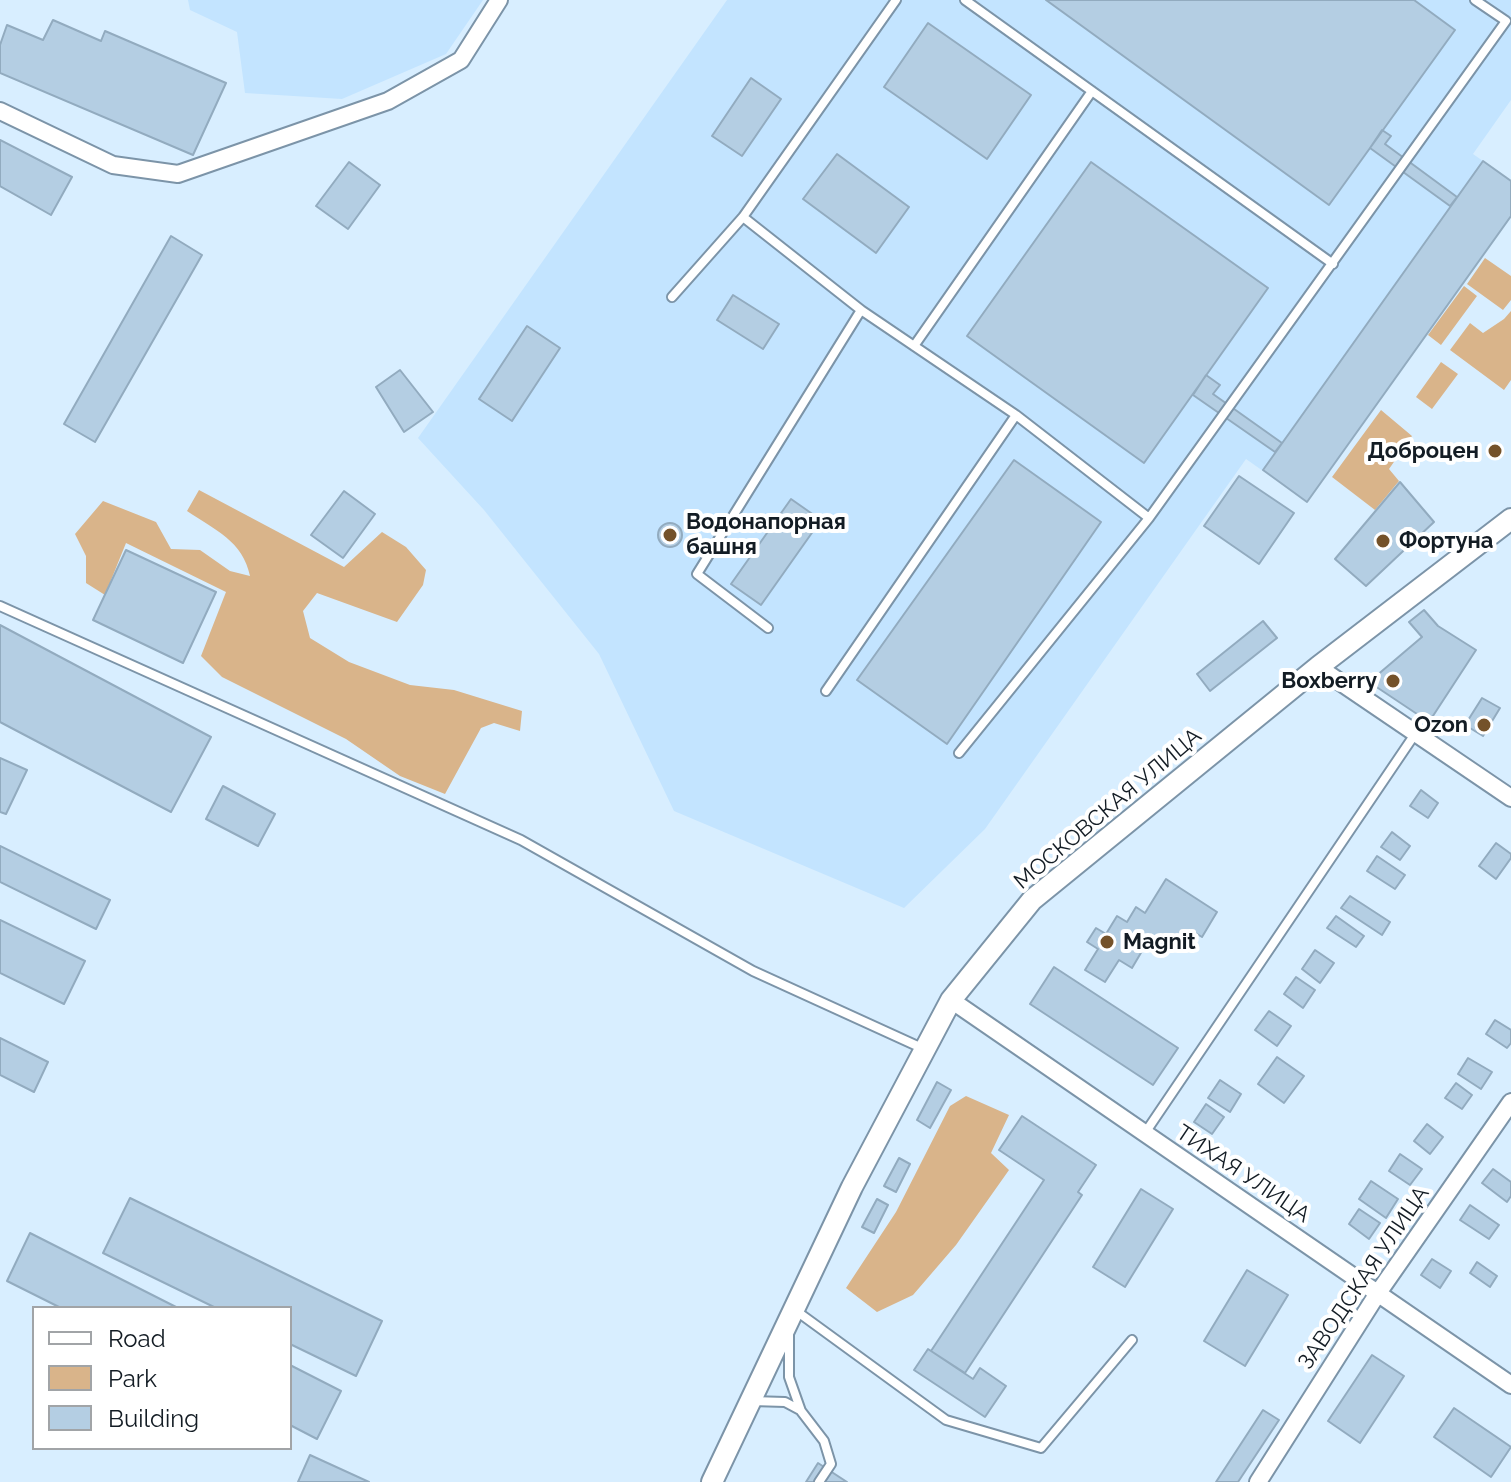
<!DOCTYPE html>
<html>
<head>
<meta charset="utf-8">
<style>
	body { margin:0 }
	#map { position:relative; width:1511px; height:1482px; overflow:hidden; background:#d8eeff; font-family:Raleway,sans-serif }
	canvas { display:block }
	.legend { position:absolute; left:32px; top:1306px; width:260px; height:144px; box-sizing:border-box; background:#fff; border:2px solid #a1a4a7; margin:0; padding:10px 14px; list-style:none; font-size:24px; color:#131c24 }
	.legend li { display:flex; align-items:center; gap:16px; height:40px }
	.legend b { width:40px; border:2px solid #a1a4a7 }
</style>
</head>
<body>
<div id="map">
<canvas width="1511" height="1482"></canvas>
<ul class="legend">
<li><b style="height:10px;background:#fff"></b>Road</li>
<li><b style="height:22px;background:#d9b48a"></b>Park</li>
<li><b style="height:22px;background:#b4cee3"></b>Building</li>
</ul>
</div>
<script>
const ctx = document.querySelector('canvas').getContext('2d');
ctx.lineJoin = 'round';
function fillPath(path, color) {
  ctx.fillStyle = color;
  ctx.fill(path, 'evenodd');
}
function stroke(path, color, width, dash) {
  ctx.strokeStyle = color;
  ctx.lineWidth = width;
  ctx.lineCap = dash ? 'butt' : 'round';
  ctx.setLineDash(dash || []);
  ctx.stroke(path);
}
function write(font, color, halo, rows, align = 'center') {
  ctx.font = font + ' Raleway,sans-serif';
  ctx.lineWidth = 8;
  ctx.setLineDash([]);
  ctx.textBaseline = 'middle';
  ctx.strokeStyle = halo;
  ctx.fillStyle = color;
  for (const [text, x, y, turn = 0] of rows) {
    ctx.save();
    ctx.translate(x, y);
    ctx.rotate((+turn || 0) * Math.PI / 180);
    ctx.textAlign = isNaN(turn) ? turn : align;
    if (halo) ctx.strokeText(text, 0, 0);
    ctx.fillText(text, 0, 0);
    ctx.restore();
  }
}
fillPath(new Path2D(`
	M188 0H483L446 54 342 99 245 93 237 32 190 10Z
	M727 0H1511V100L1473 154 1483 161 1406 268 1451 300 1307 502 1246 459 985 829 904 908 674 811 599 654 484 510 418 438Z`), '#c3e4ff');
fillPath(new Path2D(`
	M1485 258 1511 276V300L1503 310 1467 284Z
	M1464 286 1477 296 1441 345 1428 335Z
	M1511 311V380L1504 390 1450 350 1470 323 1483 333 1504 319Z
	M1441 362 1458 374 1432 409 1416 397Z
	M1381 410 1412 436 1389 469 1399 481 1375 510 1332 477Z
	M199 490 344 567 382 532 406 547 426 570 423 585 397 622 317 593 303 611 310 638 349 662 410 685 454 690 522 711 520 731 494 723 481 728 445 794 400 776 346 739 222 677 201 656 226 592 126 543 105 595 86 583V556L75 534 103 501 156 522 171 549 200 550 230 571 250 576C243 541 215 530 187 511Z
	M966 1096 1009 1115 991 1153 1009 1170 956 1245 913 1295 877 1312 846 1288 896 1212 950 1106Z`), '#d9b48a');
const building = new Path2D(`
	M1046 0H1414L1455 30 1329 205Z
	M53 20 101 41 105 31 226 83 193 155 0 73V45L7 25 43 40Z
	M928 23 1031 95 987 159 884 87Z
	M751 78 781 99 742 156 712 136Z
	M1382 130 1391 136 1385 144 1457 197 1450 206 1370 148Z
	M0 140 72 177 51 215 0 186Z
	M837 154 909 207 876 253 803 199Z
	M1483 161 1511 181V216L1307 502 1263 470Z
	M349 162 380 185 348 229 316 206Z
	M1091 162 1268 288 1144 463 967 336Z
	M171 236 202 255 95 442 64 424Z
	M733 295 779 324 763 349 717 320Z
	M527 326 560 348 512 421 479 399Z
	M400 370 433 412 404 432 376 387Z
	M1206 375 1220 385 1213 394 1282 443 1275 452 1193 395Z
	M1014 460 1101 522 947 744 857 680Z
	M1239 476 1294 513 1259 564 1204 526Z
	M1400 482 1434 522 1366 586 1335 559Z
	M344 491 375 514 343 558 311 535Z
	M791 499 821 520 761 605 731 584Z
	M658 535a12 12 0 1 1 24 0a12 12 0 1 1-24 0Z
	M126 550 216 592 183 663 93 620Z
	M1424 610 1438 626 1476 650 1429 722 1369 682 1422 637 1409 622Z
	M1263 621 1277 638 1210 691 1197 674Z
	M0 625 211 737 171 812 0 722Z
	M1482 698 1500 708 1483 736 1465 725Z
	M0 758 27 770 6 814 0 812Z
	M223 786 275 814 258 846 206 819Z
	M1421 790 1438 803 1428 818 1410 806Z
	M1392 832 1410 846 1400 860 1381 847Z
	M1496 843 1511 854V858L1496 879 1479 866Z
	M0 846 110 900 96 929 0 882Z
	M1377 856 1405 875 1395 889 1367 871Z
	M1166 879 1217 912 1202 937 1192 931 1181 948 1167 940 1157 954 1145 946 1132 968 1119 960 1105 982 1085 970 1098 949 1087 942 1096 928 1106 934 1117 916 1127 922 1136 907 1145 913Z
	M1350 896 1390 922 1382 935 1341 908Z
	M1336 916 1364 936 1356 947 1327 928Z
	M0 920 85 961 64 1004 0 973Z
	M1315 950 1334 963 1320 983 1302 969Z
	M1054 967 1178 1048 1153 1085 1030 1004Z
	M1296 977 1315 990 1303 1008 1284 994Z
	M1269 1011 1291 1026 1277 1046 1255 1030Z
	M1495 1020 1511 1030V1043L1507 1048 1486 1034Z
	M0 1038 48 1062 34 1092 0 1075Z
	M1277 1057 1304 1076 1284 1103 1258 1084Z
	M1468 1058 1492 1072 1481 1089 1458 1074Z
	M1220 1080 1241 1094 1230 1112 1208 1098Z
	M937 1082 951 1090 930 1128 917 1120Z
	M1456 1083 1472 1095 1462 1109 1445 1098Z
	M1206 1104 1224 1117 1212 1134 1194 1122Z
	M1022 1116 1096 1165 1078 1192 1082 1195 965 1373 931 1351 1044 1180 999 1150Z
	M1427 1124 1443 1137 1430 1154 1414 1141Z
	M1400 1154 1422 1169 1410 1185 1389 1171Z
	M899 1158 910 1164 896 1192 884 1186Z
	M1493 1169 1511 1182V1196L1507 1202 1482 1183Z
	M1371 1181 1398 1199 1386 1218 1359 1199Z
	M1141 1189 1173 1209 1125 1287 1093 1267Z
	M130 1198 382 1321 356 1376 290 1344V1308H216L103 1253Z
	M877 1199 888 1205 874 1233 862 1227Z
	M1470 1205 1499 1225 1489 1239 1460 1220Z
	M1359 1209 1380 1223 1369 1239 1349 1224Z
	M30 1233 178 1308H61L7 1281Z
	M1432 1259 1451 1271 1440 1288 1421 1275Z
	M1477 1262 1497 1276 1490 1287 1470 1273Z
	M1247 1270 1288 1295 1245 1366 1204 1341Z
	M928 1349 973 1379 980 1368 1006 1386 985 1417 914 1370Z
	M1372 1355 1404 1376 1360 1443 1328 1421Z
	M290 1365 341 1391 317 1439 290 1425Z
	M1454 1408 1511 1447 1491 1477 1434 1437Z
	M1263 1410 1279 1420 1238 1482H1216Z
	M310 1455 369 1482H298Z
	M818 1463 847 1482H806Z`);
fillPath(building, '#b4cee3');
stroke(building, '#92abbf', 2);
const service = new Path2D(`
	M965 0 1333 264
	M743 217 861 310
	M672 297 743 217 896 0
	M914 346 1092 91
	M0 606 521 840 753 971 924 1049
	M768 628 697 574 861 310 1016 415 1149 518 1506 21 1475 0
	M826 691 1016 415
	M959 753 1149 518
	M1145 1133 1415 734
	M795 1310 946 1420 1041 1448 1132 1340
	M789 1334V1377L801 1411 824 1441 831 1464 819 1482
	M752 1401 785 1402 800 1410`);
const minor = new Path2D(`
	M0 111 113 165 178 174 388 101 461 60 499 0
	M1318 667 1511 798
	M951 1000 1511 1385
	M1258 1482 1378 1293 1511 1102`);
const tertiary = new Path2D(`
	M712 1482 852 1187 951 1000 1032 900 1318 667 1511 519`);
stroke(service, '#7c94a8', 12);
stroke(minor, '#7c94a8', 20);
stroke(tertiary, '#7c94a8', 24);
stroke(service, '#fff', 8);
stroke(minor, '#fff', 16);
stroke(tertiary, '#fff', 20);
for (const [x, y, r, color] of [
	[1495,451,8,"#74522a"],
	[670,535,8,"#74522a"],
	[1383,541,8,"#74522a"],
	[1393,681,8,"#74522a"],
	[1484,725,8,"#74522a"],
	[1107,942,8,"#74522a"]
]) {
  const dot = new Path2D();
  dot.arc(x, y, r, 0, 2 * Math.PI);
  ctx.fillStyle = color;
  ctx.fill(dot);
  stroke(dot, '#fff', 3);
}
write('bold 22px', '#131c24', '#fff', [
	["Доброцен",1479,451],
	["Водонапорная",686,522,"left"],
	["башня",686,547,"left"],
	["Фортуна",1399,541,"left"],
	["Boxberry",1377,681],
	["Ozon",1468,725],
	["Magnit",1123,942,"left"]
], 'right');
write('22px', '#131c24', '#fff', [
	["МОСКОВСКАЯ УЛИЦА",1108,809,-40],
	["ТИХАЯ УЛИЦА",1243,1174,34],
	["ЗАВОДСКАЯ УЛИЦА",1364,1278,-56]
]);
</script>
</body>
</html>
